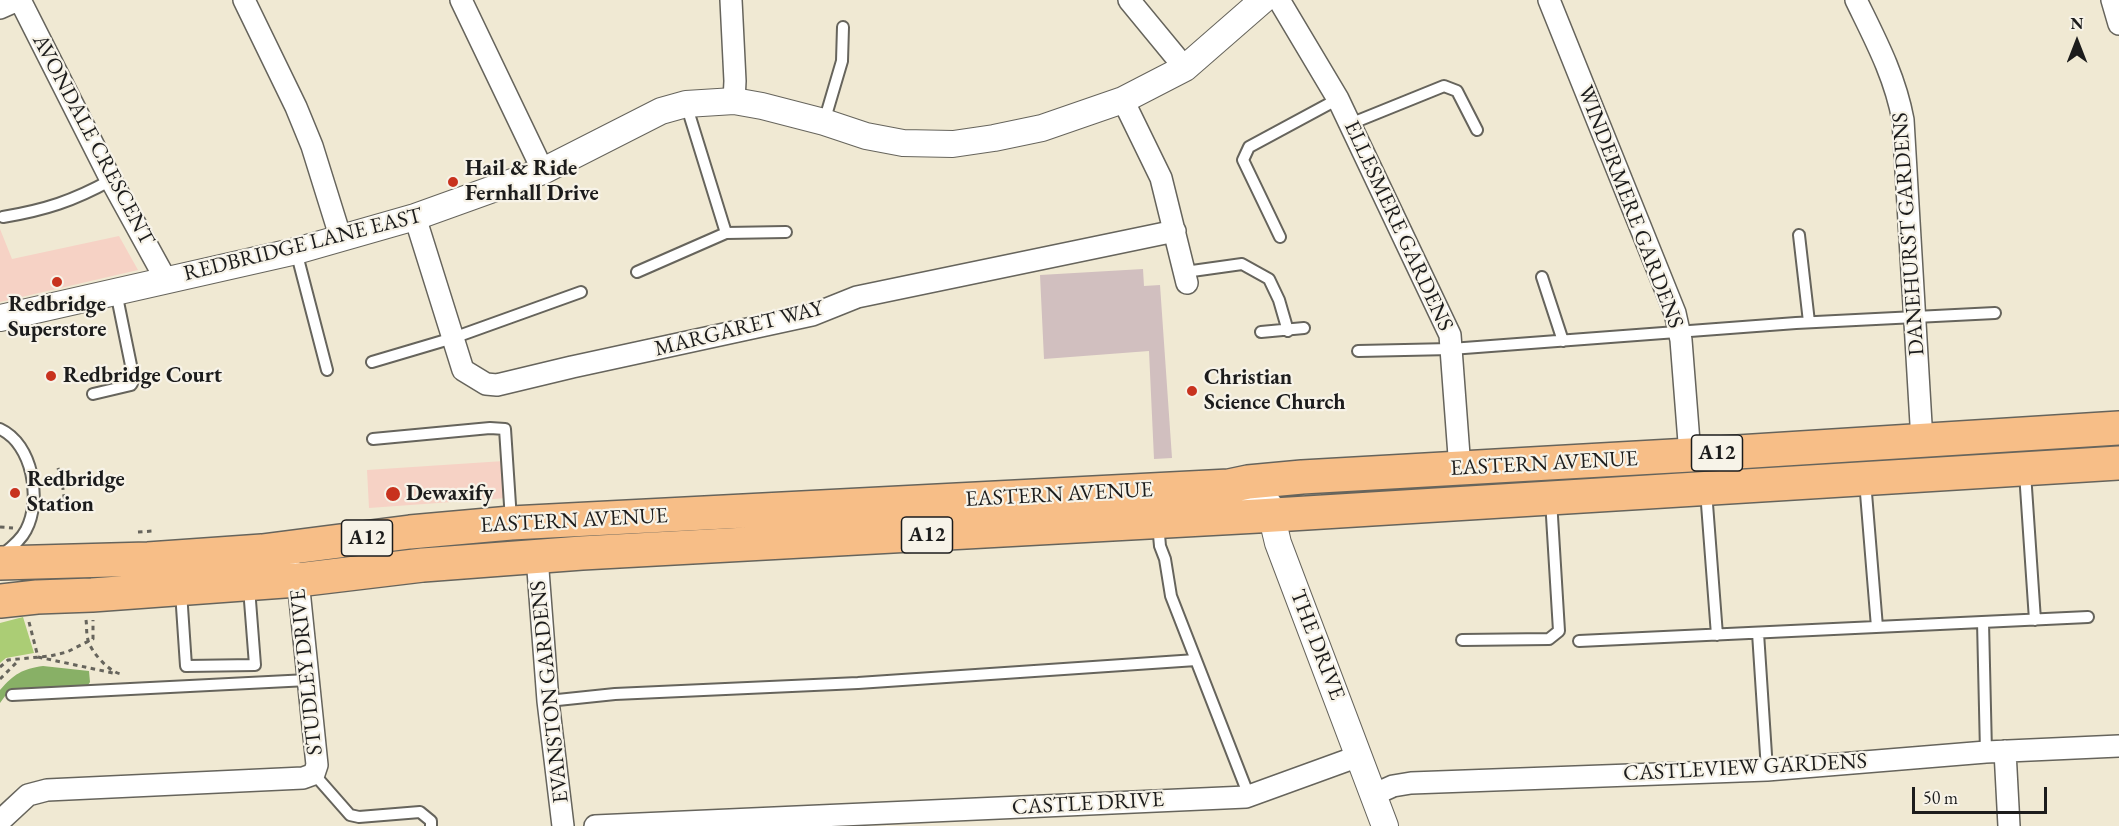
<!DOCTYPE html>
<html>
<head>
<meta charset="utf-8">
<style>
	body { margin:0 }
	#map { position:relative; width:2119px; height:826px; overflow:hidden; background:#f0e9d3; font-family:"EB Garamond",serif }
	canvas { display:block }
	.north { position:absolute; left:2047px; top:12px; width:60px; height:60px; -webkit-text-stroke:4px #f7f3e8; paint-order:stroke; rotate:0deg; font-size:16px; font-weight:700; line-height:24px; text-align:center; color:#1c1c1c }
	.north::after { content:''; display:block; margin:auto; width:21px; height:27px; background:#1c1c1c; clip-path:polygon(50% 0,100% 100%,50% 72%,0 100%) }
	.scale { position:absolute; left:1912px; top:787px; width:135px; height:27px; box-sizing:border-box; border:3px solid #1c1c1c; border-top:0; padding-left:8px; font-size:18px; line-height:21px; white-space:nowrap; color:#1c1c1c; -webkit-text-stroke:4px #f7f3e8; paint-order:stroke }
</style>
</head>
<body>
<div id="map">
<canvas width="2119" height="826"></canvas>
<div class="north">N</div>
<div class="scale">50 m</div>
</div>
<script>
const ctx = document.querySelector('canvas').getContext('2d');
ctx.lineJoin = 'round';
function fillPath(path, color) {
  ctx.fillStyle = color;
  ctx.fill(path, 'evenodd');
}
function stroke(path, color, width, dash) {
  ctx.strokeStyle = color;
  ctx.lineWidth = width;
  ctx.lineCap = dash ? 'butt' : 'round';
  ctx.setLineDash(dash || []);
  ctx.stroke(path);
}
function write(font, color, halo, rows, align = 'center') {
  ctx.font = font + ' "EB Garamond",serif';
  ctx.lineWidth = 4.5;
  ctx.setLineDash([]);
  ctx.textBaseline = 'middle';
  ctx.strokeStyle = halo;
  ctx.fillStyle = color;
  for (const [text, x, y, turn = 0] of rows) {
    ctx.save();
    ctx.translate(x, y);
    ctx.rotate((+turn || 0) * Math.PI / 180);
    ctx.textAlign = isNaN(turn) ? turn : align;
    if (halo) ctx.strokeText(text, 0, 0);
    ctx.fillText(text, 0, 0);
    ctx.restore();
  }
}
fillPath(new Path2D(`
	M0 229 12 259 119 236 138 270 0 302Z
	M504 461 507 498 369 508 367 470Z`), '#f6d2c5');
fillPath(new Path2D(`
	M1143 269 1144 286 1160 285 1172 458 1154 459 1149 351 1044 359 1040 275Z`), '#d1bfbf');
fillPath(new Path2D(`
	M23 617 34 653 6 658 0 663V623Z`), '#abcd75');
fillPath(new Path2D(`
	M43 666 89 671 90 682 87 687 8 692 0 703V690C14 674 22 669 43 666Z`), '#88b066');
const service = new Path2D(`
	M686 104 726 233
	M824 122 842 61 843 27
	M1350 124 1444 86 1457 91 1477 130
	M3 217C45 210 73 201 111 180
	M1799 235 1809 322
	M1280 237 1243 160 1249 147 1338 99
	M296 251 327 370
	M637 272 726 233 786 232
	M1185 272 1242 264 1269 279 1279 300 1288 331
	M1542 277 1563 341
	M1261 332 1304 328
	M1358 351 1451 349 1796 323 1995 313
	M372 362 453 338 581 292
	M93 394 131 385 134 380 116 292
	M0 429C33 444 42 500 26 530 21 540 11 548 3 554
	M373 439 490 428 505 429 511 520
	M2025 473 2035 620
	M1865 481 1877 627
	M1706 491 1717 635
	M1158 524 1160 546 1165 559 1171 596 1249 796
	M181 592 186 666 255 665 249 588
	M1983 622 1986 752
	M1758 633 1767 770
	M1462 640 1549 639 1559 631 1551 500
	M1579 641 2088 617
	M12 695 308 680
	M548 701 615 694 858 683 1196 660
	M314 774 350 815 359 817 420 812 431 821V826`);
const minor = new Path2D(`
	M20 0 111 180 166 280
	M244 0 296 107 312 146 341 239
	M461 0 543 171
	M731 0 735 81 734 101
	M1129 0 1185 68
	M1279 0 1338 99 1450 335 1460 469
	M1549 0 1675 313 1681 340 1690 455
	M1856 0C1875 39 1895 76 1903 120L1922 441
	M2112 0 2119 24
	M0 8 18 0
	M1123 100 1161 178 1187 283
	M415 217 463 370 486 384 497 385 572 367 812 315 857 297 1175 231
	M537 557 548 701 563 826
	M2005 751 2009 826
	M1373 795 1393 786 1411 783 1767 770 1986 752 2119 746
	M0 821 28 795 47 790 303 778 314 774 317 765 298 580 293 571
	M595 826 1246 797 1359 756`);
const tertiary = new Path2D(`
	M0 318 296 251 415 217 543 171 661 111 686 104 734 101 762 106 824 122 866 136 903 143 953 144 994 138 1042 128 1123 100 1185 68 1263 0
	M1230 486 1260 496 1269 505 1278 543 1385 826`);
const trunk = new Path2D(`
	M0 563 148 559 262 551 410 532 511 523 1229 486 1248 482 1302 477 1690 455 2119 428
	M0 601 37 597 92 595 298 580 423 565 582 553 1258 516 2119 463`);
stroke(service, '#66645c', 14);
stroke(minor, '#66645c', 24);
stroke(tertiary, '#66645c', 28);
stroke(trunk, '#66645c', 36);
stroke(new Path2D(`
	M58 468 62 482 66 511
	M0 527 13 528
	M138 532 153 531
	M86 620C87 626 86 633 88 640 91 652 109 672 121 674
	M29 622 38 657 113 673
	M0 667 8 660 50 656 67 652 93 639V620
	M0 679 18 661`), '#66645c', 3, [4.5, 4.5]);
stroke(service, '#fff', 10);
stroke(minor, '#fff', 21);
stroke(tertiary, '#fff', 26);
stroke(trunk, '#f7be87', 33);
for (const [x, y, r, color] of [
	[453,182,6,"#c8321e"],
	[57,282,6,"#c8321e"],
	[51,376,6,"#c8321e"],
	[1192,391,6,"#c8321e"],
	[15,493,6,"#c8321e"],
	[393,494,8,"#c8321e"]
]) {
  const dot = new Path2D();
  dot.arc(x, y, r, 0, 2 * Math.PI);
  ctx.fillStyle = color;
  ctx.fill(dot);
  stroke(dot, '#f7f3e8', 2);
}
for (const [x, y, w] of [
	[1717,453,51],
	[927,535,51],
	[367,538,51]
]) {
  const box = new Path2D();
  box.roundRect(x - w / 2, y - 18, w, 36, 4.5);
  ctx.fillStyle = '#f7f3e8';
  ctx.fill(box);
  stroke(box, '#1c1c1c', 1.5);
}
write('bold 21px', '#1c1c1c', null, [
	["A12",1717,453],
	["A12",927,535],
	["A12",367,538]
]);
write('22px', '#1c1c1c', '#f7f3e8', [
	["AVONDALE CRESCENT",93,140,62],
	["WINDERMERE GARDENS",1630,207,69],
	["ELLESMERE GARDENS",1398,226,65],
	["DANEHURST GARDENS",1909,234,-94],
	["REDBRIDGE LANE EAST",303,245,-14],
	["MARGARET WAY",739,329,-14],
	["EASTERN AVENUE",1544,464,-3],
	["EASTERN AVENUE",1059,495,-3],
	["EASTERN AVENUE",574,521,-3],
	["THE DRIVE",1317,645,69],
	["STUDLEY DRIVE",307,672,-96],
	["EVANSTON GARDENS",550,692,-96],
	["CASTLEVIEW GARDENS",1745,768,-3],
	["CASTLE DRIVE",1088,804,-3]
]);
write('bold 22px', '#1c1c1c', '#f7f3e8', [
	["Hail & Ride",465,169],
	["Fernhall Drive",465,194],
	["Redbridge",57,305,"center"],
	["Superstore",57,330,"center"],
	["Redbridge Court",63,376],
	["Christian",1204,378],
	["Science Church",1204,403],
	["Redbridge",27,480],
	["Station",27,505],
	["Dewaxify",406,494]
], 'left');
</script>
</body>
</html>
